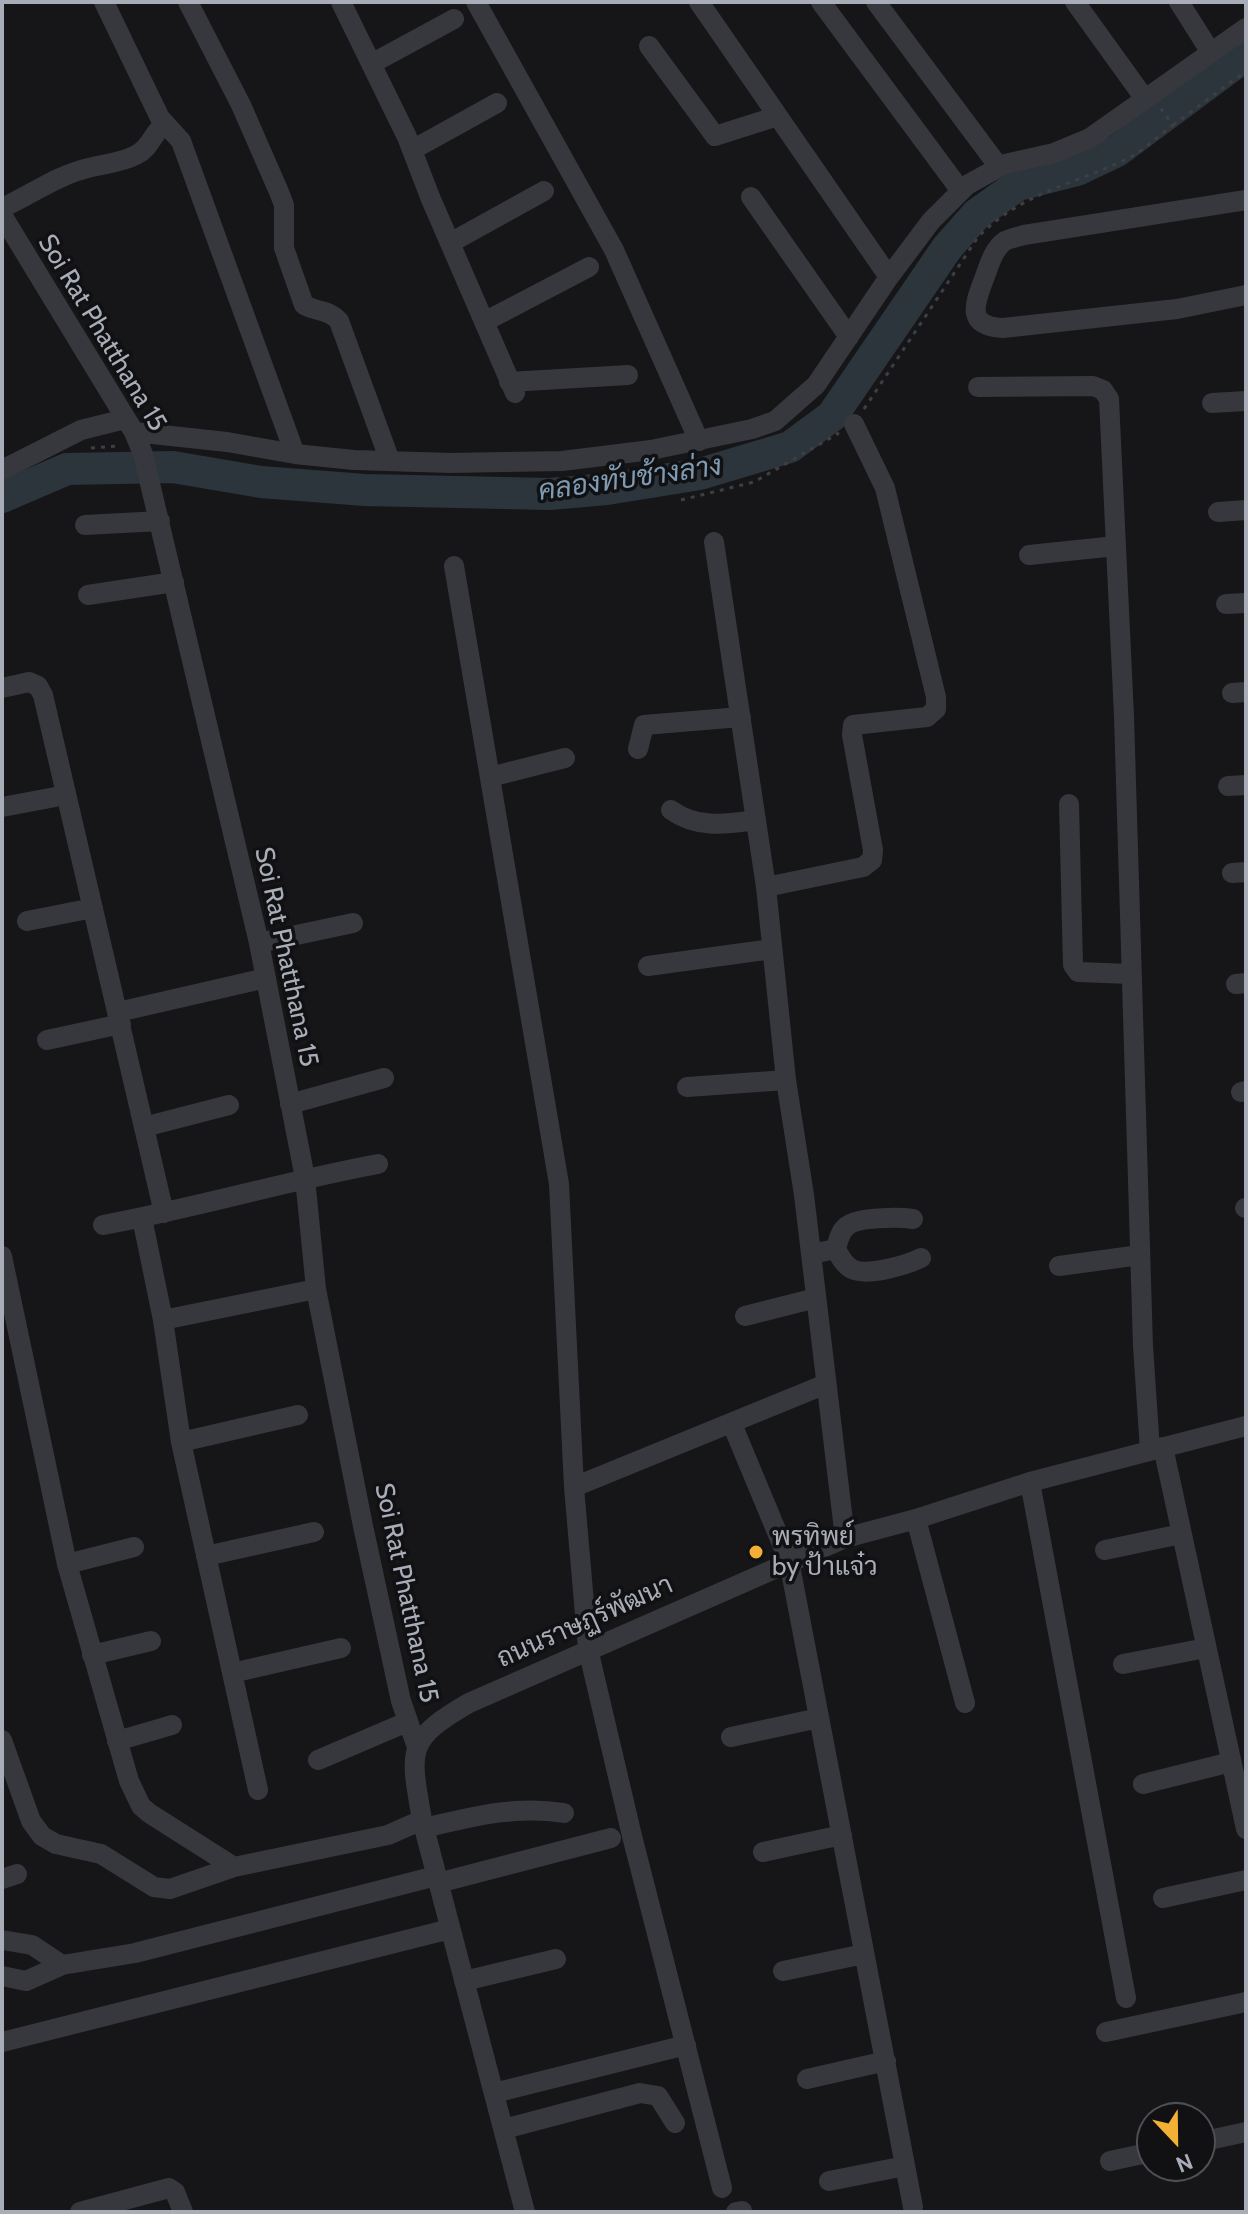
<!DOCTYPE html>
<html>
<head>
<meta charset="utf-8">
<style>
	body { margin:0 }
	#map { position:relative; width:1248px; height:2214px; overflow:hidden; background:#161618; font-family:Cabin,sans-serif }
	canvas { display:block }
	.frame { position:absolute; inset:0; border:4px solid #a8adb8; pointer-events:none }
	.north { position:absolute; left:1136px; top:2102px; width:80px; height:80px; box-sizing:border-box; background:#111113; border:2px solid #4d4f55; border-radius:50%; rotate:158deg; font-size:22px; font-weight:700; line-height:32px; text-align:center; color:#a8adb8 }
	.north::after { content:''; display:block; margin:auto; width:28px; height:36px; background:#f2b134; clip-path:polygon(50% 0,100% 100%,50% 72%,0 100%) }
</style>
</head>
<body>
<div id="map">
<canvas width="1248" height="2214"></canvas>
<div class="frame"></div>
<div class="north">N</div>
</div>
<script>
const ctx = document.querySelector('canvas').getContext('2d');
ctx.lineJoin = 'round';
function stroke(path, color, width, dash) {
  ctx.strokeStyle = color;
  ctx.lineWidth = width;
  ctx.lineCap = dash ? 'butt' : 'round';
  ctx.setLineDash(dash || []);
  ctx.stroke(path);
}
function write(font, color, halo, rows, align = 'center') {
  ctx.font = font + ' Cabin,Sarabun,sans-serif';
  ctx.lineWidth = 7;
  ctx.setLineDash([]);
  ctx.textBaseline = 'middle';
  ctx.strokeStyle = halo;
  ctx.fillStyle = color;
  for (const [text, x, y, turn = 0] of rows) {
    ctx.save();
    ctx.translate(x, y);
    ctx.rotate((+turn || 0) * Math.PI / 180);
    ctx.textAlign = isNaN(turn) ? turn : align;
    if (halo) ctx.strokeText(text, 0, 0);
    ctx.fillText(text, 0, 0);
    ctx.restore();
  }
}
stroke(new Path2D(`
	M2 497 67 469 173 467 261 482 365 490 550 494 607 489 700 474 790 447 832 416 947 248 977 214 1018 185 1077 170 1117 151 1246 55`), '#2c353c', 32);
stroke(new Path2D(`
	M1173 125 1246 71
	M864 409 978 237C1021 193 1074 184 1127 159 1143 151 1158 136 1173 125L1161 109
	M91 448 119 446
	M681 500 754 482 839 433`), '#3d3f44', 3, [4, 6]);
stroke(new Path2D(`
	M104 2 160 118 181 141 295 454
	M188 2 241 105 279 192 284 205V248L304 305C317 312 328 309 339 321L390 461
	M341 2 407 137 430 197 515 393
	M476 2 614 250 699 441
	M699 2 889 277
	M821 2 961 191
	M876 2 999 167
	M1075 2 1145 99
	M1179 2 1210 51
	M649 46 715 136 778 116
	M371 64 454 19
	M412 150 497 103
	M751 197 849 337
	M1246 200 1024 235C1018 237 1011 238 1005 241 993 249 989 266 984 279 974 305 966 326 1003 328L1177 309 1246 295
	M2 208C29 196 53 178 81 170 99 164 119 164 136 155 151 148 152 133 165 124
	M2 215 134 432 143 454 259 943 305 1178 316 1289 363 1526 401 1701 417 1747
	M450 243 544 191
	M484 322 589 267
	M509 382 628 375
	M978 387 1093 386 1103 390 1109 399 1124 716 1143 1346 1150 1450
	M1212 403 1246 401
	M134 432 227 442 295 454 354 460 450 463 562 461 651 450 752 429 775 421 816 385 889 277 931 221 967 185 1005 164 1054 153 1090 138 1246 28
	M2 470 81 430 125 419
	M1218 512 1246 510
	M85 525 160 521
	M714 542 766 887 786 1080 804 1195 845 1538
	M1029 555 1116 546
	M454 566 559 1184 574 1487 588 1649 632 1836 722 2188
	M88 595 174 582
	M1226 604 1246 603
	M2 688 29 682 38 686 43 695 164 1213
	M1232 693 1246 692
	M638 749 644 725 741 717
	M490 777 565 758
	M1228 786 1246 785
	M1069 804 1073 965 1078 972 1131 974
	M2 807 66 795
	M671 810C697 829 726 824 756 820
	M1232 873 1246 872
	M766 887 863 867 872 860 873 850 852 735 853 725 927 717 936 709V697L885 488 854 424
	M27 921 93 908
	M259 943 353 923
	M648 966 772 949
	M1236 984 1246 983
	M118 1012 266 978
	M47 1040 121 1024
	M687 1087 786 1080
	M1241 1092 1246 1091
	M290 1104 384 1078
	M144 1127 229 1105
	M1245 1208H1246
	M142 1218 163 1320 181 1442 258 1790
	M103 1225C195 1208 286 1181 378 1164
	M836 1249C840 1257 844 1265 852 1269 867 1277 906 1265 921 1258
	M811 1254 836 1249C838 1241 840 1231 847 1226 857 1217 899 1217 913 1219
	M2 1256 67 1564 129 1781 141 1806 149 1813 234 1867
	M1059 1266 1140 1255
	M745 1316 816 1298
	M163 1320 316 1289
	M732 1424 789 1561 913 2207
	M181 1442 298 1415
	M1163 1447 1246 1829
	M1030 1482 1126 1998
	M574 1487 826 1384
	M916 1519 965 1703
	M1105 1550 1181 1534
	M206 1556 314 1532
	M67 1564 134 1547
	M92 1655 151 1641
	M1123 1664 1206 1648
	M232 1673 341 1648
	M731 1737 819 1718
	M2 1740 31 1821 42 1836 56 1844 101 1854 154 1887 170 1889 234 1867 388 1835 422 1820
	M117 1741 172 1725
	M318 1760 407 1722
	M1143 1784 1231 1762
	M424 1828C471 1817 515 1805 564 1813
	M763 1852 842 1835
	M2 1879 17 1874
	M438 1883 611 1838
	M1163 1898 1246 1880
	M2 1940 32 1945 62 1965
	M783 1971 864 1954
	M2 1976 26 1981 62 1965 135 1953 436 1876
	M464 1981 556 1959
	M1106 2032 1246 2002
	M2 2042 450 1929
	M807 2079 886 2061
	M494 2093 686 2045
	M504 2129 640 2093 658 2096 675 2123
	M1200 2142 1246 2132
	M1110 2161 1152 2152
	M829 2181 905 2166
	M80 2212 169 2188 175 2192 183 2212
	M525 2212 422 1820C410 1750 405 1740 469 1703L845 1538 916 1519 1030 1482 1246 1426
	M736 2212 742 2211`), '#37383d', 20);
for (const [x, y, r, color] of [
	[756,1552,8,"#f2b134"]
]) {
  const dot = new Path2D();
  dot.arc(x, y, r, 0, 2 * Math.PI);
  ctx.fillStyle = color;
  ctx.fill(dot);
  stroke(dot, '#111113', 3);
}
write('26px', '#a8adb8', '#111113', [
	["Soi Rat Phatthana 15",102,333,59],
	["Soi Rat Phatthana 15",286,957,78],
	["Soi Rat Phatthana 15",406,1593,78],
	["ถนนราษฏร์พัฒนา",585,1622,-24]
]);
write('26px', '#a8adb8', '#111113', [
	["พรทิพย์",772,1537],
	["by ป้าแจ๋ว",772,1567]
], 'left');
write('italic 28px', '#7f9bb3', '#111113', [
	["คลองทับช้างล่าง",630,479,-8]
]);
</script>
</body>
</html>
